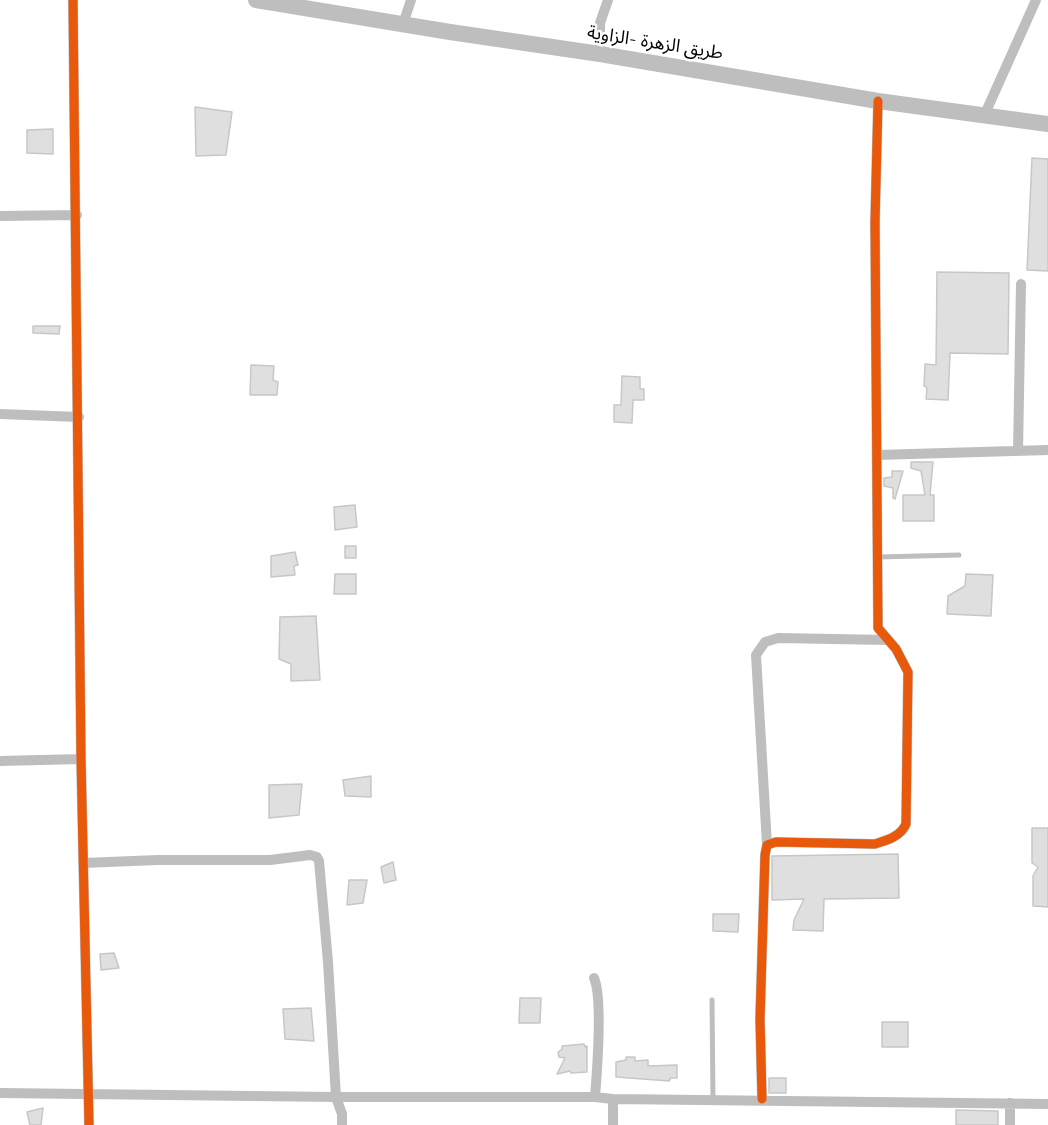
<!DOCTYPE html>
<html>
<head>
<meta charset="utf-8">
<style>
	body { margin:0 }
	canvas { display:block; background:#fff }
</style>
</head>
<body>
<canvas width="1048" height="1125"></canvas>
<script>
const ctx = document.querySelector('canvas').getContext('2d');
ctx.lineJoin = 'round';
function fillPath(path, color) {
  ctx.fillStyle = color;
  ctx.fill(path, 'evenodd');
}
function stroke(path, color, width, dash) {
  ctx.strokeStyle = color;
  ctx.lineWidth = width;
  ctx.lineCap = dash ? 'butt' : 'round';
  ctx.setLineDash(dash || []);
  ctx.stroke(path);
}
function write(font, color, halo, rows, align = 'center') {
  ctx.font = font + ' "Nunito Sans","Noto Sans Arabic",sans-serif';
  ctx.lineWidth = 5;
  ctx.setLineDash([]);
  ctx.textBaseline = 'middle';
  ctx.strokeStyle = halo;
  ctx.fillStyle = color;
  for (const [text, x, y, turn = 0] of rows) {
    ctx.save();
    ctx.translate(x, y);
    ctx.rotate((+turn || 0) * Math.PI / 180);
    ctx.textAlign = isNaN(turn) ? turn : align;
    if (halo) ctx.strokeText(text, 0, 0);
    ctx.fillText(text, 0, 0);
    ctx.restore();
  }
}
const building = new Path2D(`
	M195 107 232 112 226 155 196 156Z
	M53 129V154L27 153V130Z
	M1032 158 1048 159V271L1027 270Z
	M937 272 1009 273 1008 354 950 353 948 400 926 399 927 388 924 386 925 364 936 365Z
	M33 326H60L59 334 33 333Z
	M251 365 274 366 273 380 278 382 277 395H250Z
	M622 376 640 377V389H644V400H633L632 423 614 422V405H621Z
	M911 462H933L930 495H934V521H903V495H925L921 471 911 468Z
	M892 471H903L895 499 893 498V488L884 486V478L892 477Z
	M355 505 357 527 335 530 334 507Z
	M345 546H356V558H345Z
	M295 552 298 565 294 566 295 575 271 577V556Z
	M335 574H356V594H334Z
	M966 574 993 575 991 616 947 614 948 596 965 586Z
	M316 616 320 680 291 681V664L279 659 280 617Z
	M371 776V797L345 796 343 780Z
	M302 784 299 815 269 818V785Z
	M1032 828H1048V907L1033 906V876L1038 867 1032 863Z
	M898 854 899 898 824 899 823 931 793 930 794 920 804 899 772 900V856Z
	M393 862 396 880 384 883 381 867Z
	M349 880H367L363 903 347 905Z
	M713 914H739L738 932 713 931Z
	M114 953 119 968 101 970 100 954Z
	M520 998H541L540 1023H519Z
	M311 1008 314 1041 285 1039 283 1009Z
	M882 1022H908V1047H882Z
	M584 1044 585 1047 587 1046V1072L571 1073 570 1071 557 1074 565 1058 559 1057 558 1052 562 1049V1046Z
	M626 1057H635V1061L648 1060V1066L677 1065V1078H671L669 1081 616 1077V1062L626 1060Z
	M769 1078H786V1093H769Z
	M43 1108 41 1125H30L27 1112Z
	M956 1110 998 1111V1125H956Z`);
fillPath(building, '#dfdfdf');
stroke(building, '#c7c7c7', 1.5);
stroke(new Path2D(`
	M878 557 959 555
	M712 1000 713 1099`), '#bebebe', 5);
stroke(new Path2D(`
	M73 0 81 759 89 1125
	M403 24 411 0
	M600 54V23L608 0
	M984 116 1036 0
	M0 216 77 215
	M0 414 79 417
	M1018 451 1021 284
	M877 455 1048 450
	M0 761 81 759
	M767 845 756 655 765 642 778 638 888 640
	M83 863 158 860H270L310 855 317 857 319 861 328 962 336 1097 342 1114V1125
	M594 978C603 998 597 1072 595 1097
	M0 1093 336 1097H595L613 1099 1048 1104
	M762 1099 760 1019 765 855 767 845 776 842 875 844C888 840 901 836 906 824L908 672 896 649 878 628 875 222 878 101
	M613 1125V1099
	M1010 1125V1103`), '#bebebe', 10);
stroke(new Path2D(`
	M256 0 450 32 600 54 878 101 1048 124`), '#bebebe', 16);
stroke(new Path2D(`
	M73 0 81 759 89 1125
	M762 1099 760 1019 765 855 767 845 776 842 875 844C888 840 901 836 906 824L908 672 896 649 878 628 875 222 878 101`), '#e8590c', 9);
write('18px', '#000', '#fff', [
	["طريق الزهرة -الزاوية",655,44,9]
]);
</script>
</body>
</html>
